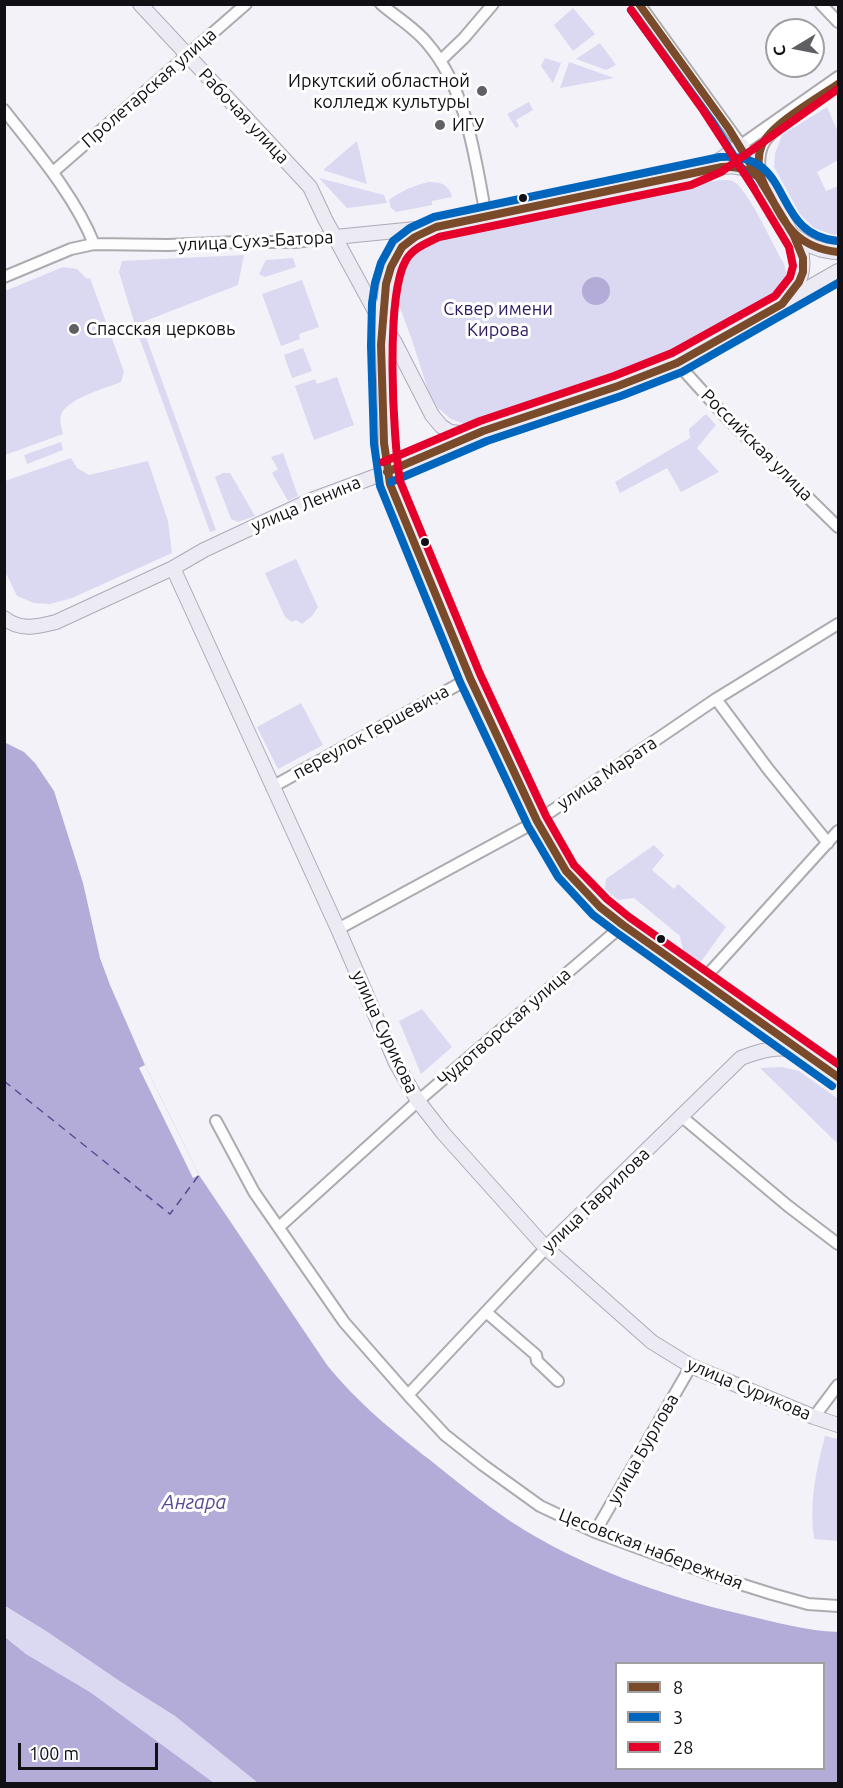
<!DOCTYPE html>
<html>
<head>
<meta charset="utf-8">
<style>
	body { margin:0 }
	#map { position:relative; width:843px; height:1788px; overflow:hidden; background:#f2f2f8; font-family:Ubuntu,sans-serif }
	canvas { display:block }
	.frame { position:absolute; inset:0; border:6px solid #111115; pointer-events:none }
	.legend { position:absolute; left:615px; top:1662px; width:210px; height:108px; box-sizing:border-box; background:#fff; border:2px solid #a0a0a1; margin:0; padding:8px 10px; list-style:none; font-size:18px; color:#111115 }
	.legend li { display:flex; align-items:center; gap:12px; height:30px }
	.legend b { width:30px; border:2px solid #a0a0a1 }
	.north { position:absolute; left:765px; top:18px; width:60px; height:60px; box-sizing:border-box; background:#fff; border:2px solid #a0a0a1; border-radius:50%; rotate:260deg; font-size:16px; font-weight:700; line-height:24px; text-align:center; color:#111115 }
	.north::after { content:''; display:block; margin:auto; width:21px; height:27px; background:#606064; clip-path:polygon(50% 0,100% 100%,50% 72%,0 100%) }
	.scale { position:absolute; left:18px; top:1743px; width:140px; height:27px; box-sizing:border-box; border:3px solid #111115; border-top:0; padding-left:8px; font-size:18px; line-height:21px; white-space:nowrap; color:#111115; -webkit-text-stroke:4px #fff; paint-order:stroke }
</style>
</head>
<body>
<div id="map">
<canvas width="843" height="1788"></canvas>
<div class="frame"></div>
<ul class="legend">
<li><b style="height:8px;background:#7a4b2a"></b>8</li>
<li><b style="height:8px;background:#0065bd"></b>3</li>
<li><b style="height:8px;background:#e4002b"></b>28</li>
</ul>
<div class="north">С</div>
<div class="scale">100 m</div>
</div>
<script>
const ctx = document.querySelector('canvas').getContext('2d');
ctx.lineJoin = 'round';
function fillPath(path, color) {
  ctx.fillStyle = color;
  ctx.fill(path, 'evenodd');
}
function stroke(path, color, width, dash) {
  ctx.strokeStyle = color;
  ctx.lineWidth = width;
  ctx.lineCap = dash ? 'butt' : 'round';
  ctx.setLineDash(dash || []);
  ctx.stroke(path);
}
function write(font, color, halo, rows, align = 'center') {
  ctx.font = font + ' Ubuntu,sans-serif';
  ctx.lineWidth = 6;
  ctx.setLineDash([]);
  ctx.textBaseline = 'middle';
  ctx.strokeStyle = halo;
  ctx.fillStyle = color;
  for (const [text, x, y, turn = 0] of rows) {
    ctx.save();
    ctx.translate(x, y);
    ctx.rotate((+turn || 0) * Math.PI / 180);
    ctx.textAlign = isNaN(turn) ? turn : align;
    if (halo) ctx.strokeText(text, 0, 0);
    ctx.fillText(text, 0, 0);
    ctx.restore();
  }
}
fillPath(new Path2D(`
	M573 8 595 34 573 51 554 25Z
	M600 43 616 65 606 70 576 59Z
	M545 58 561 63 553 83 541 66Z
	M569 62 614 78 560 88Z
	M529 102 533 110 516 120 519 126 516 128 507 114Z
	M827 107 838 132V160L817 172 826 191 838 186V234L834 235 814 228 800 214 774 167 775 154 782 135Z
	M357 141 367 184 323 170Z
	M319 178 384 195 387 203 347 208Z
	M719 180C726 180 732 179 737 184 753 200 772 243 784 264 789 282 785 283 772 294L679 350 665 356 480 423 464 424 451 419 438 408 429 393 412 340 395 294 397 272 409 254 420 245Z
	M429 182C442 182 449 185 452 197L432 201V205L396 212 391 208 389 200C401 191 415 185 429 182Z
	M244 255 238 285 135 325 119 272 122 261Z
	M293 258 296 267 265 277 259 274 266 260Z
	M63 267 77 269 87 279 90 278 124 372 121 382C106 388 66 399 61 415 59 422 62 428 63 434L5 455V291Z
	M302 280 319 327 299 334 300 339 281 346 262 294Z
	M145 334 216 530 210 532 139 337Z
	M303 348 312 371 292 378 284 355Z
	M337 377 354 425 314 440 295 386 315 379 317 384Z
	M706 414 716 425 697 448 719 472 681 492 667 468 620 493 615 482 690 438 689 429Z
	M61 442 63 450 27 464 24 455Z
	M283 453 298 496 288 501 272 473 278 469 271 457Z
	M71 458 77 468 89 475 148 461 168 521 172 553 72 598 50 604 34 603 17 596 5 571V481Z
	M223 473H230L255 516 238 522 231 519 215 477Z
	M296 559 318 607 312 616 302 624 296 620 292 622 285 617 265 573Z
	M301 703 323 745 278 769 257 727Z
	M654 845 664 855 652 870 674 889 678 884 726 927 700 963 683 950 680 936 634 898 618 900 605 889 606 879Z
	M422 1009 452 1047 421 1074 399 1021Z
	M782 1067 799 1071 838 1099V1144L760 1068Z
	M825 1436 838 1439V1541L814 1539C809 1504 816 1470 825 1436Z
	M4 1606 46 1631 121 1682 175 1716 258 1783H214L90 1692 26 1654 5 1636Z`), '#dbd8f2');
fillPath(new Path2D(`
	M582 291a14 14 0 1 1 28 0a14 14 0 1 1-28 0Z
	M4 742 24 752 35 763 54 791 83 883 100 958 110 985 145 1065 199 1175 327 1365C358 1403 391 1430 430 1460 456 1481 482 1502 510 1521 581 1567 662 1596 745 1615 775 1622 807 1631 838 1632V1783H258L175 1716 121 1682 46 1631 5 1606ZM616 1664H824V1768H616Z
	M4 1636 26 1654 90 1692 214 1783H5Z`), '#b4acd8');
fillPath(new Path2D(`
	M145 1065 199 1175 193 1178 139 1068Z`), '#f2f2f8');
stroke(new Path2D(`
	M4 1081 170 1214 199 1175`), '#5a4993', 1.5, [8, 6]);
const minor = new Path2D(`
	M381 4C396 17 415 28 427 43 467 89 475 158 486 216
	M639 4 741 145 838 77
	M821 4 838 22
	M441 60 464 38 493 4
	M4 110C36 151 75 196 94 244
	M53 172 246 4
	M760 175C756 146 765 136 789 119
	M4 277 71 249 94 244 168 245 239 242H295L335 237
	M677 363 724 415 838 527
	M716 699 768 769 828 843
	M272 787 470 678
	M338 929 537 821 716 699 838 624
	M702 981 838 831
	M681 1116 788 1206 838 1244
	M216 1121 254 1192 344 1322 408 1395 445 1435 483 1465 540 1506 595 1532 718 1577 772 1594 808 1604 838 1606
	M279 1227 418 1101 623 925
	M486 1312 536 1355 537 1361 558 1381
	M408 1395 546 1248
	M814 1417 838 1385
	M595 1532 691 1366`);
const major = new Path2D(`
	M140 4 310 187 325 219 382 324 394 341 432 415 441 426 450 432 472 434
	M710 170C728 165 744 164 759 177
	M436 227 418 235 406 243 398 252 391 266 386 288 382 324 387 472 398 504 470 678 528 804 566 871 600 907 689 972 838 1077
	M795 236C808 246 821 252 838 252
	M335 237 436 227 688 175 715 163 741 145 801 250C805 270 801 283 787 298
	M173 568 338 929 396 1063 418 1101 443 1133 546 1248 652 1342 691 1366 814 1417 838 1425
	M4 618C20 631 36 627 56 622L173 568 204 550 311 500 387 472 483 431 618 386 677 363 838 271
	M546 1248 741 1058C759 1051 779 1045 798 1051`);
stroke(minor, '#acabb0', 14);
stroke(major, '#adaaba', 16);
stroke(minor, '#fdfdfe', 10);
stroke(major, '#eceaf3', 14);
stroke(new Path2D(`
	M765 186C759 174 756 158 762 145 770 125 819 97 838 84
	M838 252C790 247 782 216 761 179 749 169 737 166 722 167L436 227 415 237 402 247 391 267 386 284 381 345 384 443 390 484 470 678 537 821 566 871 600 907 623 925 838 1077
	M387 472 483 431 618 386 677 363 782 304 799 282 803 272V258L794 236 729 129 639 4`), '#7a4b2a', 8);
stroke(new Path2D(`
	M631 10 711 120 754 188
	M391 482 487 441 621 396 682 372 838 283
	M832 1086 617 933 593 915 558 877 528 826 460 682 380 486 374 444 371 346 372 303 375 283 381 263 393 241 410 228 434 217 720 157C797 151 768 234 838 241`), '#0065bd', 8);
stroke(new Path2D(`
	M838 89 721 172 691 185 439 237C427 243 413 248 406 260 385 297 393 437 400 481L480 674 546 816 574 865 607 899 629 917 838 1064
	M383 462 480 421 614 376 672 353 775 296 790 277 793 266 789 247 753 187 703 110 631 10`), '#e4002b', 8);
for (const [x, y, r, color] of [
	[482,91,6,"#606064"],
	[440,125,6,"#606064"],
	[523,198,5,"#111115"],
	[74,329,6,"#606064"],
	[425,542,5,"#111115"],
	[661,939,5,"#111115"]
]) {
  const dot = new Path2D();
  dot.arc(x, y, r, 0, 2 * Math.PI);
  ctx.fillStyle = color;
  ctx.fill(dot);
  stroke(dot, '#fff', 2);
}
write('18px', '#111115', '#fff', [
	["Иркутский областной",470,81,"right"],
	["колледж культуры",470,102,"right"],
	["ИГУ",452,125],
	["Спасская церковь",86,329]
], 'left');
write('18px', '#111115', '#fff', [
	["Пролетарская улица",149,88,-41],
	["Рабочая улица",244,116,47],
	["улица Сухэ-Батора",256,241,-3],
	["Российская улица",757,445,45],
	["улица Ленина",306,504,-23],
	["переулок Гершевича",371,732,-29],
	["улица Марата",607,773,-34],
	["Чудотворская улица",504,1027,-41],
	["улица Сурикова",385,1032,65],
	["улица Гаврилова",596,1200,-44],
	["улица Сурикова",749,1389,23],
	["улица Бурлова",643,1449,-60],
	["Цесовская набережная",651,1549,21]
]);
write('18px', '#2f195f', '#fff', [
	["Сквер имени",498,309],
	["Кирова",498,330]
]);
write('italic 20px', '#5a4993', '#fff', [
	["Ангара",194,1502]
]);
</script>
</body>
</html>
